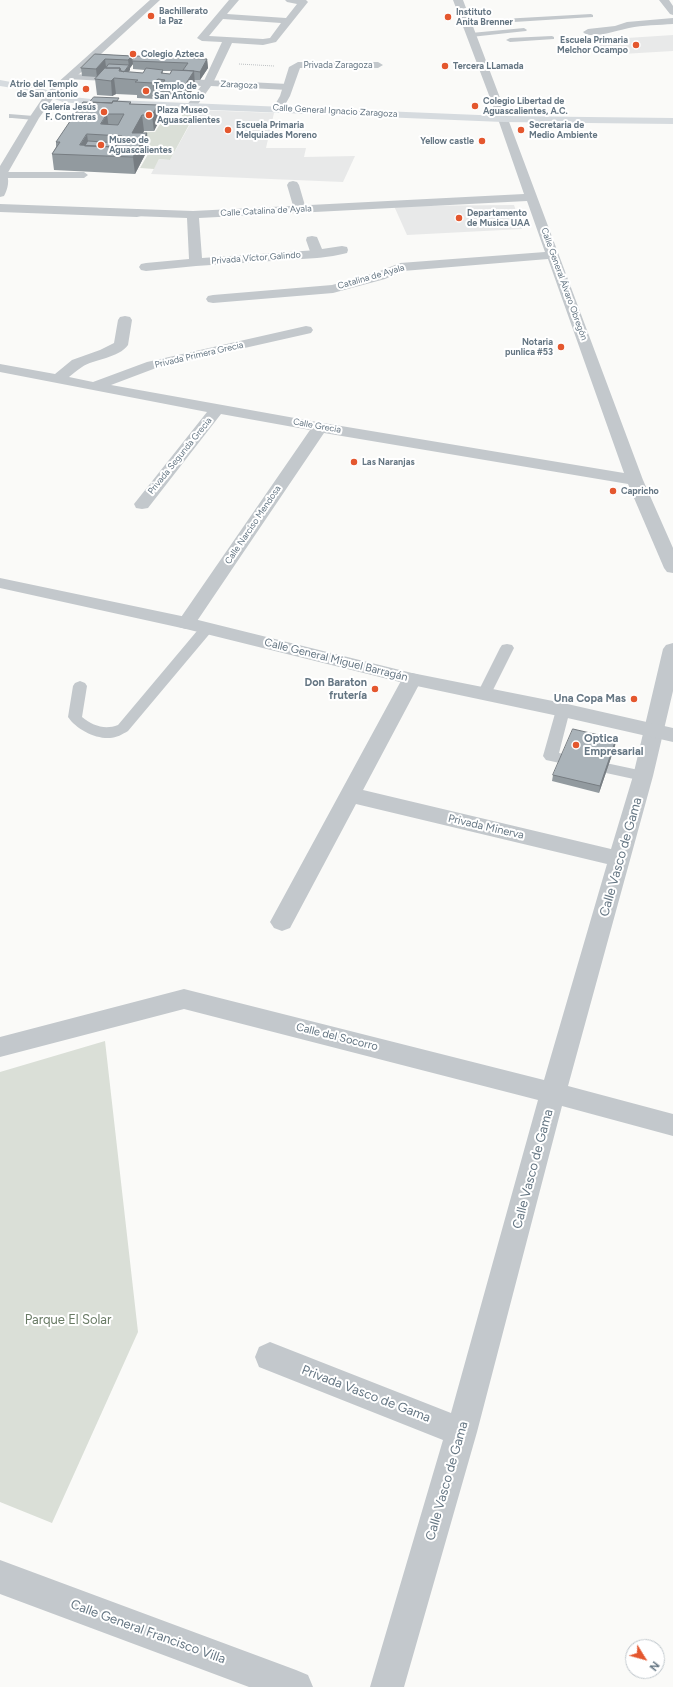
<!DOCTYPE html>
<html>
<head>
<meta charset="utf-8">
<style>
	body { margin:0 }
	#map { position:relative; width:673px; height:1687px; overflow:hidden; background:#fafaf8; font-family:Figtree,sans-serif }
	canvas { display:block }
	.north { position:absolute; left:625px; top:1639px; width:40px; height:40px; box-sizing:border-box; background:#fff; border:1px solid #c1c8cd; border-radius:50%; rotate:127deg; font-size:11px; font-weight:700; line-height:16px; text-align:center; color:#657683 }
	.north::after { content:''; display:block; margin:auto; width:14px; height:18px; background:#e4572e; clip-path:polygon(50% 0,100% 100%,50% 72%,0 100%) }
</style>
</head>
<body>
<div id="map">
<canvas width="673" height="1687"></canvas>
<div class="north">N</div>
</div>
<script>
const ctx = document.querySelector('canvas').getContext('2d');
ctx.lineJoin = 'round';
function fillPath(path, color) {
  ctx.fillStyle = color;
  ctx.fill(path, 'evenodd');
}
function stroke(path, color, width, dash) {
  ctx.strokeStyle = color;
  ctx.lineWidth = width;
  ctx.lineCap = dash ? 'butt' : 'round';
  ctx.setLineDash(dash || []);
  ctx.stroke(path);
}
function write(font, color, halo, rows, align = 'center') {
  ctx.font = font + ' Figtree,sans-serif';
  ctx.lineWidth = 4;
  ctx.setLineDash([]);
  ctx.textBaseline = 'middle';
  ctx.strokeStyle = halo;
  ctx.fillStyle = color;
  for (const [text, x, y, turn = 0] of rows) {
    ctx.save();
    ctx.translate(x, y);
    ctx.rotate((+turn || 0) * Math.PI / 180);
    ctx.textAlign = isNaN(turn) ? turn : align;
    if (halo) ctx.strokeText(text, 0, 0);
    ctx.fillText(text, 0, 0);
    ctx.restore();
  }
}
fillPath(new Path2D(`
	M673 35V51L605 55 596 40Z
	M198 110 274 113 266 148H306L304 157 355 156 343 182 151 174 159 159 170 160Z
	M514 205 522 229 407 235 394 206Z`), '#e8e9e9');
fillPath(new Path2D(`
	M184 112H196L170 160 159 159 154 169 140 168 151 149 135 148 145 132H155L162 121H179Z
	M105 1041 138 1332 52 1523 0 1502V1072Z`), '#dadfd7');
stroke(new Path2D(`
	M239 64 274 66`), '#bbbfc2', 1, [1, 1]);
fillPath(new Path2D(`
	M591 14 593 15V17L467 25 464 23 467 21Z
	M524 28 527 30 526 31 471 37 468 35 471 33Z
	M552 36 554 37V39L510 42 506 40 510 38Z
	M9 114 34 116 38 118 34 120 12 118H9Z
	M2 172H84L88 175 84 178H2L0 177V173Z
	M207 624 212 625 214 628 212 631 128 731C123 734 116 738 110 738 95 739 76 729 68 717L73 686 75 683 80 681 85 683 87 686 82 717C93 726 105 730 118 725L202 625Z
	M507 644 512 645 514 648 491 694 489 697 484 699 479 697 477 694 500 648 502 645Z
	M563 705 568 707 570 710 559 753 648 772 651 776 648 780 643 781 546 760 543 756 556 710 558 707Z`), '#c3c8cc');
fillPath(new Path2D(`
	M71 74 125 76 130 79 125 82 67 79 66 77Z
	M166 78 288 84 293 87 288 90 211 86 196 107 192 108 187 105 201 86 162 83 161 81 162 79Z
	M293 181 297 182 299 185 306 209 304 212H296L294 209 287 185 289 182Z
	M0 204 137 209 141 210 143 213 141 216 137 217 0 212Z
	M312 236 317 237 322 249 342 246 347 247 348 250 347 253C337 255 322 259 312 257L306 240 307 237Z`), '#c3c8cc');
fillPath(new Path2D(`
	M229 0H239L227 14 286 18 297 4 287 2 285 0H306L308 2 276 42 263 45 232 43 213 83 212 85H204L203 83 222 42 202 41 197 38ZM223 19 281 23 270 38 263 39 209 36Z
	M659 0H669L673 6V15L670 14Z
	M673 18V24C659 25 643 25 629 28 619 30 590 40 583 32L588 29 615 26 627 22Z
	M298 62H378L383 65 378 68H300L290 96 282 110H274L273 108 280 96 289 67Z
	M503 116 508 119 643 480 673 548V573L667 572 664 568 628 484 324 433 193 627 186 629 179 627 177 623 310 430 221 414 148 508 142 509 136 508 134 504 207 412 0 372V364L55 374 72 360 100 350 114 343 118 320 120 317 125 316 130 317 132 320 128 345C119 358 94 359 82 367 77 370 73 374 69 377L93 382 147 362 306 326 311 327 313 330 311 333 156 368 111 385 317 422 624 473 548 259 403 271 385 279 333 293 213 303 208 302 206 299 208 296 213 295 332 285 375 273 400 263 545 252 527 201 199 218 202 258 317 250 322 251 323 254 322 257 317 258 196 266 146 271 141 270 139 267 141 264 146 263 189 259 187 218 133 216 131 213 133 210 137 209 193 211 524 194 498 119Z
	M2 171 6 173C10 179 8 189 4 196L0 197V172Z
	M673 643V691L653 776 568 1086 673 1114V1136L562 1106 477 1432 404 1687H370L443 1440 259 1367 255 1357 259 1347 270 1342 451 1413 538 1100 184 1009 0 1057V1037L184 989 544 1080 607 864 356 804 290 928 282 931 274 928 270 922 402 679 405 675 412 673 419 675 422 679 363 790 611 849 633 776 663 649 666 645Z
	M0 1560 296 1670 308 1675 313 1687H249L0 1594Z`), '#c3c8cc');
fillPath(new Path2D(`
	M150 0H160L54 97 39 118 6 176 4 178 0 180V166L29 118 46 93Z
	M453 0H463L508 119 507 121 503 122 498 119Z
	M0 578 186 617 412 673 563 703 673 728V742L563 717 412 685 186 629 0 588Z`), '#c3c8cc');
fillPath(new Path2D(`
	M0 80 38 87 64 96 91 99 503 116 673 118V124L503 122 91 105 63 102 31 91 0 86Z`), '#d6dbdf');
fillPath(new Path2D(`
	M95 54 132 56V61L207 59 208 68 200 80H194L195 86 186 100 164 99 163 95H159L155 99 137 98V95L116 94 112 96 97 95 95 79 97 77 82 76 81 68ZM133 64V69L145 70 143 73 128 72 130 70V68ZM163 71H171L170 74 163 73Z
	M119 101 131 102V104L158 105 159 121 154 131H144L143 133H147L148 149 135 174 54 170 52 154 56 147V142L90 102Z
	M616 739 615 746 599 793 552 781 553 775Z`), '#929a9f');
fillPath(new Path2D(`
	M132 56 133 64 130 68V70L123 78V73L129 66 128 60Z
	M105 59 106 67 97 77 96 69Z
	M207 59 208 68 200 80V72Z
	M194 71 195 86 186 100 185 85Z
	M114 78 116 94 112 96 111 81Z
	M158 79 159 95 155 99 153 83Z
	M158 105 159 121 154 131 152 115Z
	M107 114 109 130 101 124Z
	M142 115 144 131 133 149 132 133Z
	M147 133 148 149 135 174 133 157Z
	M87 134 89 150 80 145Z
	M616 739 615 746 599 793 600 786Z`), '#777d82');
const building = new Path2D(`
	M95 54 132 56 128 60 105 59 96 69 81 68Z
	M136 56 207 59 200 72 194 71 183 70 188 63 132 61Z
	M109 64 129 65 124 72 121 71 120 68H106Z
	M105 68H120L119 71 143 73 146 68 163 70 161 73 170 74 172 70 194 71 185 85 162 84 165 80 158 79 153 83 135 82 138 80 114 78 111 81 95 79Z
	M94 97 119 98 117 101H113L112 103 90 102Z
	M113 101 131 102 129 104 158 105 152 115H142L132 133H147L133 157 52 154 60 142H56L83 102 112 103ZM107 114H124L118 125 101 124ZM87 134 122 136 115 147 80 145Z
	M88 141 118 143 115 147 85 146Z
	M573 729 616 739 600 786 553 775Z`);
fillPath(building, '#aab3b9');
stroke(building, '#777d82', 1);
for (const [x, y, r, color] of [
	[151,16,4,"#e4572e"],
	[448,17,4,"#e4572e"],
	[636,45,4,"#e4572e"],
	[133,54,4,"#e4572e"],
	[445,66,4,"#e4572e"],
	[86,89,4,"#e4572e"],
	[146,91,4,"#e4572e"],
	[475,106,4,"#e4572e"],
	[104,112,4,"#e4572e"],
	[149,115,4,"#e4572e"],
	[228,130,4,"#e4572e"],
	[521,130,4,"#e4572e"],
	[482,141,4,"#e4572e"],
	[101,145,4,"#e4572e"],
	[459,218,4,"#e4572e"],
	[561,347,4,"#e4572e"],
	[354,462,4,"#e4572e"],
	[613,491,4,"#e4572e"],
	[375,689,4,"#e4572e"],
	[634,699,4,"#e4572e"],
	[576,745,4,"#e4572e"]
]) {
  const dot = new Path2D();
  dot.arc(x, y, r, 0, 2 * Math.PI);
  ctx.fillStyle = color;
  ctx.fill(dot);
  stroke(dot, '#fff', 1.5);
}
write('bold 9px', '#657683', '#fff', [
	["Bachillerato",159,11],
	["la Paz",159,21],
	["Instituto",456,12],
	["Anita Brenner",456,22],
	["Escuela Primaria",628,40,"right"],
	["Melchor Ocampo",628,50,"right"],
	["Colegio Azteca",141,54],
	["Tercera LLamada",453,66],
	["Atrio del Templo",78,84,"right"],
	["de San antonio",78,94,"right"],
	["Templo de",154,86],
	["San Antonio",154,96],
	["Colegio Libertad de",483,101],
	["Aguascalientes, A.C.",483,111],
	["Galería Jesús",96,107,"right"],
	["F. Contreras",96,117,"right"],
	["Plaza Museo",157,110],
	["Aguascalientes",157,120],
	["Escuela Primaria",236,125],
	["Melquiades Moreno",236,135],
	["Secretaria de",529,125],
	["Medio Ambiente",529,135],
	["Museo de",109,140],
	["Aguascalientes",109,150],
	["Yellow castle",474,141,"right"],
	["Departamento",467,213],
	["de Musica UAA",467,223],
	["Notaria",553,342,"right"],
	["punlica #53",553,352,"right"],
	["Las Naranjas",362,462],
	["Capricho",621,491]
], 'left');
write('9px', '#657683', '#fff', [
	["Privada Zaragoza",338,65],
	["Zaragoza",239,85,3],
	["Calle General Ignacio Zaragoza",335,111,3],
	["Calle Catalina de Ayala",266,211,-3],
	["Privada Víctor Galindo",256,258,-4],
	["Catalina de Ayala",371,277,-16],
	["Calle General Álvaro Obregón",564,284,70],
	["Privada Primera Grecia",199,355,-13],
	["Calle Grecia",317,426,10],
	["Privada Segunda Grecia",180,456,-51],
	["Calle Narciso Mendosa",253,525,-56]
]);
write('11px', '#657683', '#fff', [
	["Calle General Miguel Barragán",336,660,14],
	["Privada Minerva",486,827,13],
	["Calle del Socorro",337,1037,14]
]);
write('bold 11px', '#657683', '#fff', [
	["Don Baraton",367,683],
	["frutería",367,696],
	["Una Copa Mas",626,699],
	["Optica",584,739,"left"],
	["Empresarial",584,752,"left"]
], 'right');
write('13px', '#657683', '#fff', [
	["Calle Vasco de Gama",621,857,-74],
	["Calle Vasco de Gama",533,1169,-75],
	["Privada Vasco de Gama",366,1394,21],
	["Calle Vasco de Gama",447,1481,-74],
	["Calle General Francisco Villa",148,1632,20]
]);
write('13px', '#687a64', '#fff', [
	["Parque El Solar",68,1320]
]);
</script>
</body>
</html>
